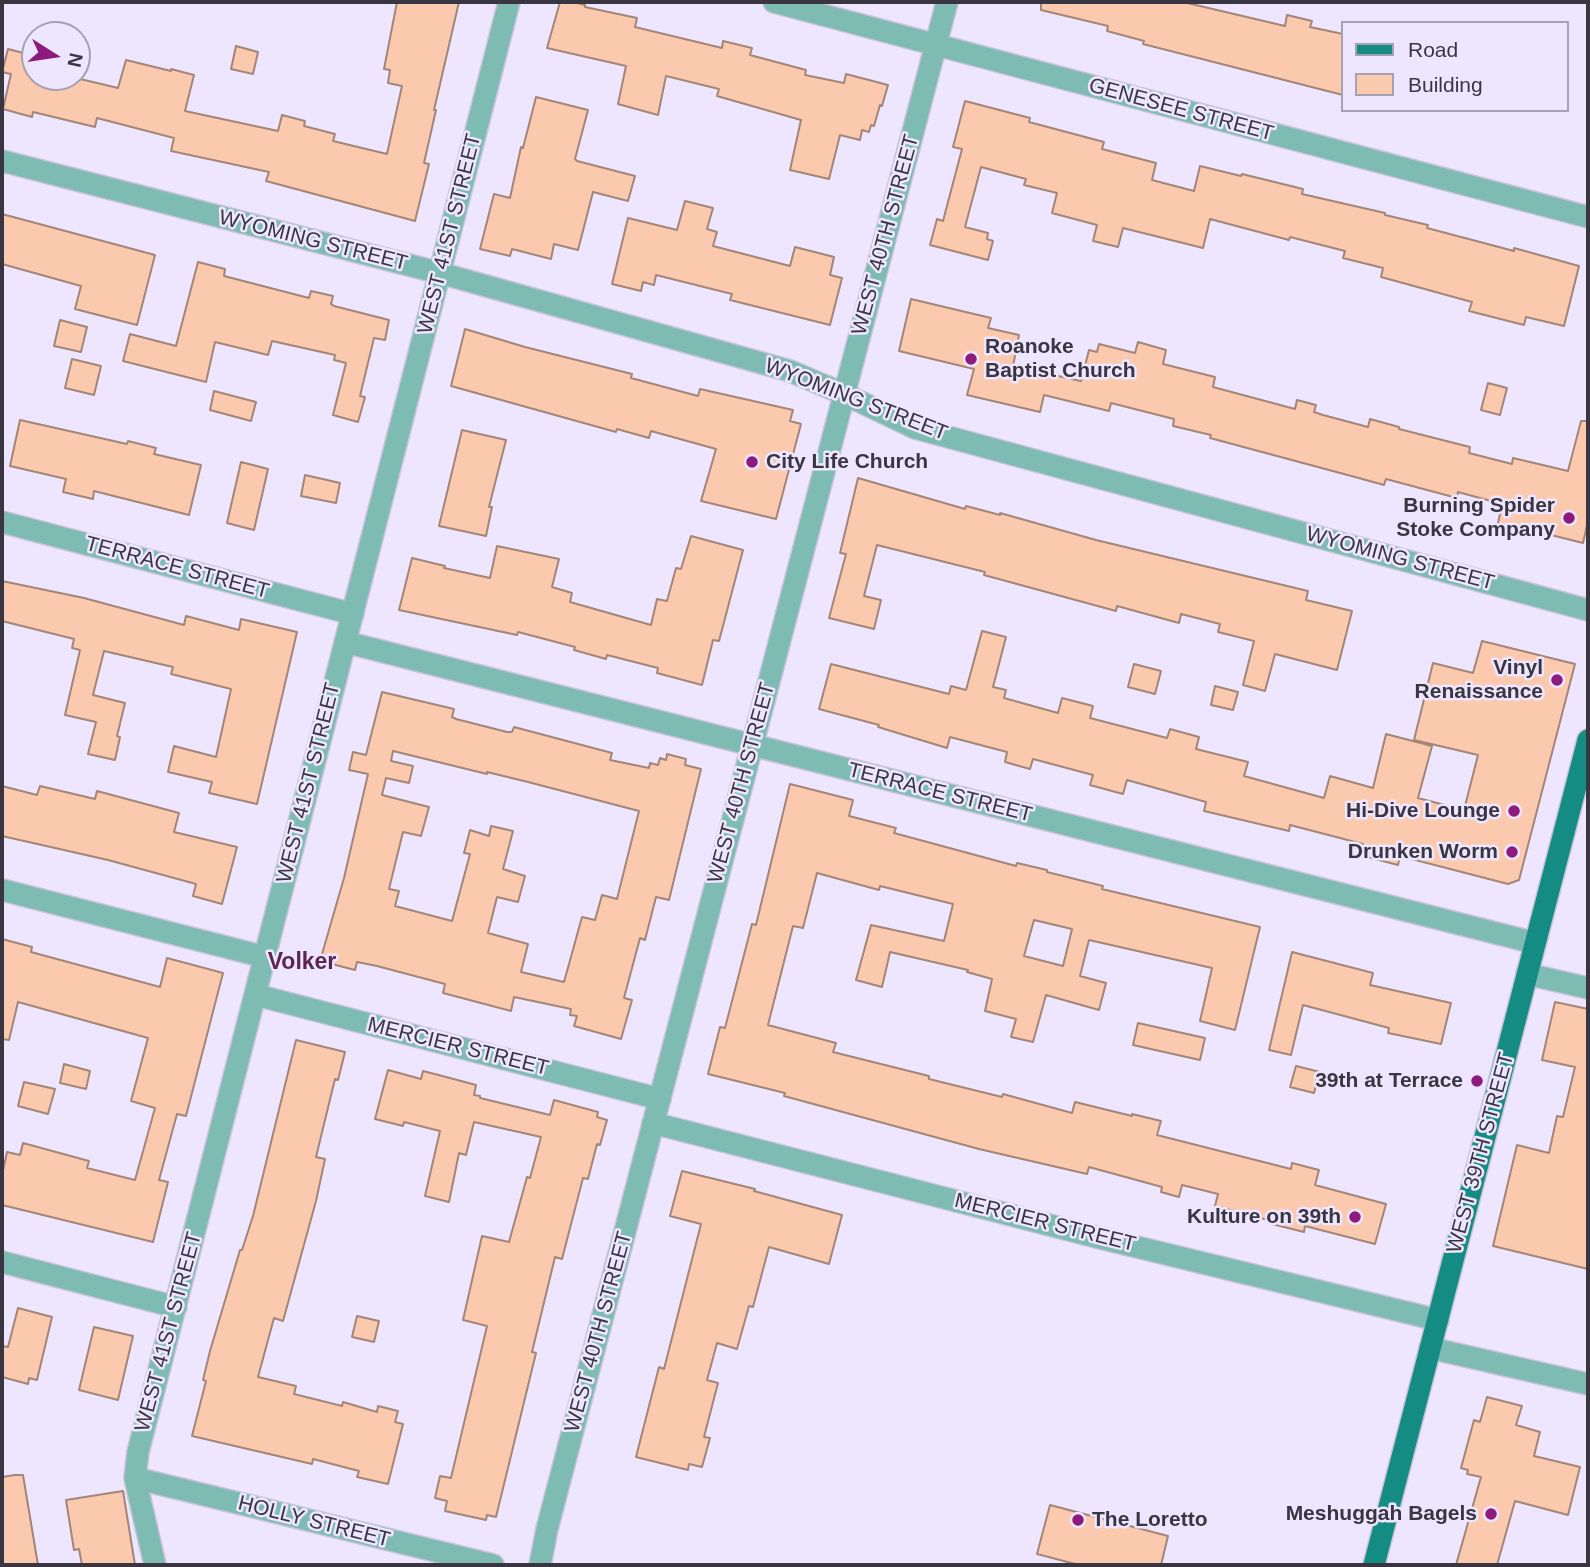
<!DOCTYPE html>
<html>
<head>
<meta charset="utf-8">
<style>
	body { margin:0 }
	#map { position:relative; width:1590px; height:1567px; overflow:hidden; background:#ede6fe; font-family:Helvetica,sans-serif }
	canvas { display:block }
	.frame { position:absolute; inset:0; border:4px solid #393641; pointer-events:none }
	.legend { position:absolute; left:1341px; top:21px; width:228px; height:91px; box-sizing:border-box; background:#ede6fe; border:2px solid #a5a0b2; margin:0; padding:9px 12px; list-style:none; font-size:21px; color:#393641 }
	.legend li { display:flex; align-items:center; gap:14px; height:35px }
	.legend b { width:35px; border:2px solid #a5a0b2 }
	.north { position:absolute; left:21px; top:21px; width:70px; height:70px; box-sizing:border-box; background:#ede6fe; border:2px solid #a5a0b2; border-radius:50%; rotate:102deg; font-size:19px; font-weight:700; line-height:28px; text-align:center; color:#393641 }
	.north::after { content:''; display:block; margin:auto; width:24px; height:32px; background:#8c1b7d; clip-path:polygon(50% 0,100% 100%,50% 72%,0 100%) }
</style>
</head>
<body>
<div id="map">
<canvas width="1590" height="1567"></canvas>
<div class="frame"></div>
<ul class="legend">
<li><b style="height:9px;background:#148c83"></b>Road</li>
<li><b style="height:19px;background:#fac9ae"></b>Building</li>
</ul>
<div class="north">N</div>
</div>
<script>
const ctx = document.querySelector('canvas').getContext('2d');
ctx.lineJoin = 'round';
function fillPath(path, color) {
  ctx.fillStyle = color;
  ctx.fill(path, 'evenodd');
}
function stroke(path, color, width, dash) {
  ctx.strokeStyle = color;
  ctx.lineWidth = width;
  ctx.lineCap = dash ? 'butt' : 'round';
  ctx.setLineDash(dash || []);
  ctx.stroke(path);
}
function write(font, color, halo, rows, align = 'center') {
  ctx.font = font + ' Helvetica,sans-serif';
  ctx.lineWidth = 5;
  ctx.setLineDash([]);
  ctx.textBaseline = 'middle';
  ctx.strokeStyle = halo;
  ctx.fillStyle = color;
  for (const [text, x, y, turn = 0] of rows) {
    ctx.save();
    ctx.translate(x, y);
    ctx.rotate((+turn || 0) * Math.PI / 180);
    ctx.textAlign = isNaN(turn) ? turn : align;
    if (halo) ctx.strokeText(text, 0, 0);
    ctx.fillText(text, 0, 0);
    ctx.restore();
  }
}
const building = new Path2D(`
	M397 2H459L434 110H436L424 163 429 164 415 221 266 181 269 172 171 151 174 138 97 118 95 127 33 112 32 117 3 109 11 74 2 72 8 49 35 56V77H72L118 88 126 60 171 71V69L194 75 185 111 278 131 282 115 305 121 304 126 335 134 333 141 387 154 402 86 388 83 390 70 384 69Z
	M560 2H573L585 5V7L637 18 635 27 722 48 723 41 752 48 750 55 806 70 805 75 844 83 846 74 888 85 882 106 880 105 874 126 871 125 869 132 862 130 860 140 840 135 829 179 790 170 801 120 717 96 719 89 666 76 658 115 618 104 626 66 547 48Z
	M1041 2H1183L1285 26 1287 15 1312 21 1310 27 1343 34V95L1143 44 1144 41 1107 31 1108 26 1041 10Z
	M236 46 258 52 253 74 231 69Z
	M536 97 588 110 575 159 577 161 635 176 628 201 593 192 578 250 554 244 551 259 512 249 510 256 480 249 494 194 510 198 521 147 523 148Z
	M965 101 1030 118 1029 122 1104 142 1102 149 1156 163 1152 180 1194 191 1200 166 1241 176 1242 174 1303 189 1302 194 1385 213V215L1428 225 1427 228 1514 251V248L1579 266 1564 326 1526 317 1524 325 1469 311 1472 302 1381 277 1383 268 1343 258 1345 251 1290 237 1289 240 1210 219 1203 248 1123 228 1118 247 1093 241 1097 225 1052 213 1057 193 1024 185 1026 179 981 167 965 227 988 233 987 239 993 241 988 260 930 245 937 219 943 221 962 149 953 147Z
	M685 201 713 208 707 229 717 232 713 246 790 266 795 247 834 257 830 275 842 278 830 325 730 300 732 294 656 275 654 285 643 282 641 291 612 284 628 218 677 230Z
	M2 214 155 255 137 325 75 309 81 286 2 264Z
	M198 262 225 269 224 276 309 298 311 291 333 296 331 304 334 306 389 320 385 340 374 338 360 396 365 397 358 422 333 415 346 363 334 360 335 355 272 341 268 355 215 342 206 382 123 361 130 334 176 346Z
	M911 299 991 318 988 328 1019 335 1013 366 1081 381 1089 350 1097 352 1099 344 1135 353 1138 342 1166 350 1163 364 1215 377 1213 387 1295 409 1297 400 1316 405 1314 412 1323 415 1368 427 1370 419 1399 427V429L1470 447 1469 453 1512 464 1513 458 1568 471 1581 421H1588V521L1583 543 1539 532 1537 537 1497 528 1502 504 1458 492 1457 498 1386 479 1384 485 1355 477 1210 438 1211 435 1173 426 1174 419 1111 403 1109 411 1044 395 1040 412 967 395 974 369 899 351Z
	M60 320 87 327 81 352 54 346Z
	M465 329 525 347 632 374 631 378 698 396 700 389 793 410 790 421 801 424 776 519 701 501 716 449 651 431 649 438 617 429 616 432 451 386Z
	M72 359 101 366 94 395 65 388Z
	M1488 383 1507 388 1500 415 1481 410Z
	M214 391 256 402 251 421 210 410Z
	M20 420 127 444 128 441 156 448 154 454 201 465 189 515 94 491 93 499 63 492 66 479 10 466Z
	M462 430 506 440 489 507H492L486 536 439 526Z
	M241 462 268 469 254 530 227 523Z
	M305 475 340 483 336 503 301 496Z
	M858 478 965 509 966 506 1000 515V513L1096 540 1308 591 1306 600 1352 611 1337 670 1275 654 1265 691 1243 685 1254 641 1218 632 1220 624 1181 614 1179 623 1117 606 1116 611 984 575 985 572 877 545 864 596 881 600 874 629 829 618 846 554 840 553Z
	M691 536 743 550 719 641 713 640 702 685 657 673 658 668 607 655 606 659 574 650 575 647 518 632 517 635 399 610 412 558 445 566 444 568 490 578 497 546 559 559 552 587 572 593 570 602 651 625 657 599 667 601 676 568 681 569Z
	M2 581 84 598 184 625 186 616 239 630 241 619 297 632 257 804 209 793 212 782 168 772 174 746 216 757 231 689 171 674 173 667 104 651 93 695 125 703 117 736 120 737 115 760 88 754 96 722 65 715 80 650 72 648 74 639 2 621Z
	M982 631 1006 637 993 687 1006 690 1004 698 1058 713 1062 698 1093 706 1090 718 1167 738 1170 729 1199 737 1196 749 1248 762 1244 776 1324 798 1330 776 1373 788 1386 734 1432 746 1418 798 1464 810 1478 755 1414 740 1433 663 1473 673 1482 641 1575 664 1519 880 1508 884 1400 856 1398 865 1360 855 1363 844 1290 825 1289 831 1204 811 1206 802 1127 780 1123 794 1090 785 1093 775 1033 759 1030 769 1005 762 1007 752 950 737 947 748 878 727 879 725 819 709 831 664 949 694 951 686 966 690Z
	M1134 664 1161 671 1155 694 1128 687Z
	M1215 686 1238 692 1233 710 1211 705Z
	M382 692 454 709 452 717 456 719 507 732H512L514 727 612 753 610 760 649 768 650 763 658 765 660 758 666 760 667 754 686 759 685 765 701 769 669 900 656 897 645 940 640 938 624 998 632 1000 621 1039 574 1026 577 1016 570 1015 571 1009 514 997 511 1011 443 993 445 984 377 966 357 962 355 970 320 961 344 878 368 774 349 770 353 752 366 755ZM393 751 487 774V772L528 782 639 811 617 899 602 895 595 920 582 917 564 982 521 972 528 944 488 933 497 897 518 902 525 876 503 869 513 831 491 826 489 836 470 830 464 853 470 854 452 921 395 906 399 891 389 889 403 832 421 836 429 807 382 795 386 778 409 783 413 766 391 761Z
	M790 784 853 800 849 816 896 828 894 833 1016 866 1017 863 1047 870V872L1103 886 1102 889 1260 927 1235 1030 1200 1021 1212 968 1089 940 1080 976 1106 983 1099 1010 1046 995 1033 1042 1011 1037 1016 1019 985 1011 992 979 967 972 968 970 890 952 882 987 856 980 871 925 944 941 953 904 880 886 879 890 817 873 803 928 793 926 768 1025 836 1043 833 1052 929 1076V1079L1002 1097 1003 1094 1072 1113 1075 1102 1132 1116V1114L1161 1121 1157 1135 1291 1169 1292 1163 1319 1170 1315 1185 1386 1204 1375 1244 1305 1226 1304 1232 1268 1223V1220L1215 1206 1218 1194 1182 1185 1179 1197 1161 1192 1162 1187 1089 1167 1087 1174 979 1149 784 1096 785 1093 708 1074 720 1027 725 1028 752 924 756 925ZM1034 920 1072 929 1063 966 1024 956Z
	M2 786 37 795 40 786 95 799 97 791 179 813 174 832 237 847 222 904 193 896 196 884 108 860 2 836Z
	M2 939 32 947 31 952 160 987 167 958 223 973 186 1116 177 1114 159 1180 168 1182 153 1242 2 1205V1175L7 1152 20 1155 23 1143 89 1161 87 1168 135 1180 155 1108 131 1101 148 1038 18 1002 9 1040 2 1039Z
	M1292 952 1373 973 1370 985 1451 1003 1441 1044 1388 1033 1389 1028 1303 1005 1291 1055 1269 1050Z
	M1555 1002 1588 1009V1269L1493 1246 1517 1145 1549 1153 1557 1116 1563 1117 1575 1067 1542 1060Z
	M1138 1023 1205 1038 1200 1060 1133 1045Z
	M296 1040 345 1052 338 1080 335 1079 316 1157 325 1159 316 1201 283 1321 274 1318 258 1377 296 1386 294 1394 342 1406 343 1402 377 1412 378 1406 398 1411 395 1422 403 1424 388 1484 357 1477 359 1471 313 1459 312 1464 192 1436 206 1381 203 1380 210 1351 240 1250H242L253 1216Z
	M64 1064 90 1071 86 1089 60 1083Z
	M1296 1066 1320 1072 1314 1093 1290 1087Z
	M388 1070 421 1079 423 1071 450 1078 476 1085 474 1095 480 1096V1098L550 1115 554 1100 598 1112 597 1117 607 1120 600 1145 597 1144 588 1179 583 1178 562 1259 555 1257 532 1352 536 1353 496 1517 487 1515 486 1520 445 1511 447 1501 435 1498 440 1476 451 1478 487 1326 463 1320 482 1236 509 1242 527 1177 530 1178 541 1137 474 1122 466 1155 459 1153 449 1202 425 1196 440 1131 404 1122 403 1126 375 1119Z
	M24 1082 55 1089 48 1114 18 1106Z
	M682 1171 755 1189 754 1191 842 1215 829 1264 769 1247 753 1307 749 1306 737 1349 717 1343 707 1380 718 1383 704 1437 710 1438 702 1467 689 1464 688 1470 636 1457 659 1367 664 1369 701 1224 670 1216Z
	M18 1308 52 1317 37 1380 29 1378 28 1384 2 1377V1346L8 1347Z
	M357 1316 379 1321 374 1342 352 1337Z
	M94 1327 133 1336 118 1400 79 1390Z
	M1487 1397 1522 1406 1516 1425 1540 1432 1534 1456 1580 1467 1568 1515 1515 1501 1497 1565H1456L1481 1477 1467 1474 1468 1470 1461 1468 1474 1420 1480 1422Z
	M15 1475H23L38 1565H2V1477Z
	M123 1491 135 1565H82L79 1549 74 1550 66 1500Z
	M1050 1505 1168 1536 1161 1565H1079L1037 1554Z`);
fillPath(building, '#fac9ae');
stroke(building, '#a38677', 2);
const minor = new Path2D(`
	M774 2 1588 217
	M2 161 440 273 790 371 844 394 915 428 1588 610
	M2 522 353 614
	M345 642 1535 943
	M2 890 265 957
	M1527 974 1588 988
	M256 995 660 1099
	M653 1123 1100 1238 1438 1320
	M2 1262 176 1307
	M1430 1348 1588 1384
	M135 1478 493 1565
	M155 1565 135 1478 138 1452 509 2
	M540 1565 547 1529 947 2`);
const major = new Path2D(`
	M1374 1565 1588 740`);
stroke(minor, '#c9c3d8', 24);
stroke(major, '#c9c3d8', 24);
stroke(minor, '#7dbbb3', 21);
stroke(major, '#148c83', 21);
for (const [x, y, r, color] of [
	[971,359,7,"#8c1b7d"],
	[752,462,7,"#8c1b7d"],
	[1569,518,7,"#8c1b7d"],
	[1557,680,7,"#8c1b7d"],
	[1514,811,7,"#8c1b7d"],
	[1512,852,7,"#8c1b7d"],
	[1477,1081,7,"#8c1b7d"],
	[1355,1217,7,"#8c1b7d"],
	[1491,1514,7,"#8c1b7d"],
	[1078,1520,7,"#8c1b7d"]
]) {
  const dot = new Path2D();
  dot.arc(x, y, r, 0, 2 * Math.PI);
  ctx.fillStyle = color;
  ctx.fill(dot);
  stroke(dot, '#ede6fe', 2.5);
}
write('21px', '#393641', '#ede6fe', [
	["GENESEE STREET",1181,110,15],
	["WEST 41ST STREET",450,234,-76],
	["WEST 40TH STREET",886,235,-75],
	["WYOMING STREET",313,241,14],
	["WYOMING STREET",856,400,21],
	["WYOMING STREET",1400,559,15],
	["TERRACE STREET",177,568,15],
	["WEST 41ST STREET",309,783,-76],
	["WEST 40TH STREET",742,783,-75],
	["TERRACE STREET",940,793,14],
	["MERCIER STREET",458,1047,14],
	["WEST 39TH STREET",1481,1153,-75],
	["MERCIER STREET",1045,1223,14],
	["WEST 41ST STREET",169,1332,-75],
	["WEST 40TH STREET",599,1332,-75],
	["HOLLY STREET",314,1522,14]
]);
write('bold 21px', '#393641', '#ede6fe', [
	["Roanoke",985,347,"left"],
	["Baptist Church",985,371,"left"],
	["City Life Church",766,462,"left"],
	["Burning Spider",1555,506],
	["Stoke Company",1555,530],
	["Vinyl",1543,668],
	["Renaissance",1543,692],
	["Hi-Dive Lounge",1500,811],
	["Drunken Worm",1498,852],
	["39th at Terrace",1463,1081],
	["Kulture on 39th",1341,1217],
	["Meshuggah Bagels",1477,1514],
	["The Loretto",1092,1520,"left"]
], 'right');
write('bold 23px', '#5b2552', '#ede6fe', [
	["Volker",302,963]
]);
</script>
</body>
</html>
